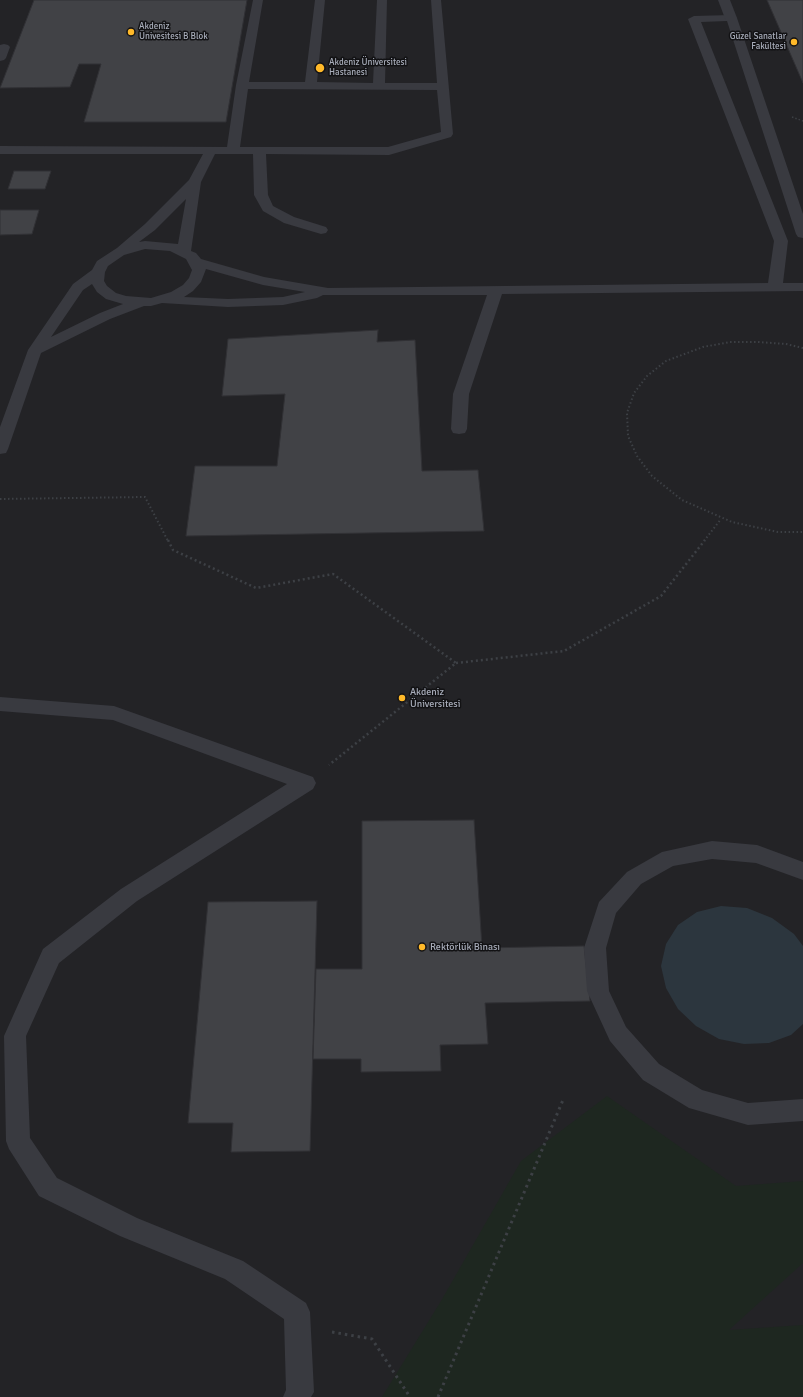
<!DOCTYPE html>
<meta charset="utf-8">
<style>
body{margin:0}
canvas{display:block;background:#171719}
</style>
<canvas width="803" height="1397"></canvas>
<script>
const g = document.querySelector('canvas').getContext('2d');
g.lineJoin = 'round';
function fill(path, color) { g.fillStyle = color; g.fill(path, 'evenodd'); }
const toPath = rows => new Path2D(rows.map(r => 'M' + r).join(''));
function trace(path, color, width, dash) { g.strokeStyle = color; g.lineWidth = width; g.lineCap = dash ? 'butt' : 'round'; g.setLineDash(dash || []); g.stroke(path); }
function write(font, color, halo, rows, align = 'center') {
  g.font = font + ' Signika,sans-serif'; g.lineWidth = 3; g.setLineDash([]); g.textBaseline = 'middle'; g.strokeStyle = halo; g.fillStyle = color; for (const [text, x, y, turn = 0] of rows) {
    g.save(); g.translate(x, y); g.rotate((+turn || 0) * Math.PI / 180); g.textAlign = isNaN(turn) ? turn : align; if (halo) g.strokeText(text, 0, 0); g.fillText(text, 0, 0); g.restore();
  }
}
const built = toPath([
 [0,0,803,0,803,1397,0,1397]
]);
const green = toPath([
 [607,1096,736,1186,803,1181,803,1263,729,1330,803,1325,803,1397,382,1397,441,1301,521,1161]
]);
const water = toPath([
 [721,906,747,908,772,918,794,934,803,946,803,1024,791,1035,769,1043,744,1044,719,1039,696,1026,678,1009,666,988,661,966,666,944,678,925,697,912]
]);
const building = toPath([
 [34,0,247,0,226,122,84,122,101,64,79,64,70,87,0,88,34,0],
 [767,0,803,0,803,83,767,0],
 [14,171,51,171,45,189,8,189,14,171],
 [0,210,39,210,32,234,0,235,0,210],
 [378,330,377,342,415,340,422,471,478,470,484,531,186,536,195,466,277,466,285,394,222,396,228,339,378,330],
 [474,820,482,948,584,946,590,1001,485,1003,488,1044,440,1045,441,1071,361,1072,361,1059,313,1059,316,969,362,969,362,821,474,820],
 [317,901,310,1151,231,1152,233,1123,188,1123,208,902,317,901]
]);
const pathFar3 = toPath([
 [792,117,803,121]
]);
const pathFar2 = toPath([
 [803,348,786,344,758,342,730,342,703,347,666,361,647,376,634,393,627,413,628,436,637,456,652,476,682,500,732,522,778,532,803,532],
 [0,499,145,497,168,541],
 [704,541,721,519]
]);
const pathFar1 = toPath([
 [168,540,173,550,256,588,333,574,456,663,329,765],
 [456,663,564,651,661,596,705,540]
]);
const path = toPath([
 [332,1332,372,1339,410,1397],
 [438,1397,563,1100]
]);
const lane = toPath([
 [253,0,263,0,249,82,305,82,315,0,325,0,317,82,373,83,377,0,387,0,385,83,437,83,431,0,441,0,453,134,451,137,389,155,266,154,268,195,273,206,294,217,326,227,328,230,326,233,321,234,284,223,263,211,254,195,253,154,215,154,201,182,191,251,196,253,201,259,264,277,328,288,768,283,774,241,688,19,694,16,731,15,737,18,803,214,803,238,798,237,796,234,727,21,701,22,788,241,783,283,803,283,803,291,502,294,469,394,467,429,465,433,459,434,453,433,451,429,453,394,487,295,323,295,317,298,283,305,228,307,162,303,151,306,144,306,110,319,41,353,8,449,6,453,0,454,0,427,28,350,73,284,92,270,97,261,117,248,145,224,189,180,203,154,0,154,0,146,227,147,236,85,253,0],
 [248,89,437,90,441,132,388,147,240,147,248,89],
 [186,199,178,244,145,241,139,242,155,230,186,199],
 [145,249,170,251,186,259,192,270,189,278,183,285,171,292,151,298,126,296,116,293,107,286,104,281,105,272,108,266,124,255,145,249],
 [206,269,263,285,305,292,283,297,228,299,184,297,193,291,201,282,206,269],
 [92,284,97,292,106,299,123,304,100,313,51,337,83,290,92,284],
 [4,44,8,45,10,47,6,58,4,60,0,61,0,45,4,44],
 [0,697,114,706,313,777,316,783,313,789,137,901,59,963,26,1036,30,1138,57,1178,137,1218,243,1261,306,1303,310,1312,314,1392,311,1397,283,1397,286,1390,284,1319,225,1279,120,1236,39,1196,9,1149,6,1141,4,1036,43,949,121,889,287,784,113,720,0,711,0,697],
 [712,841,757,845,803,862,803,880,756,863,712,859,673,866,641,884,616,913,606,948,609,991,626,1027,659,1064,702,1090,748,1103,803,1099,803,1121,748,1125,689,1108,643,1080,610,1041,587,991,584,948,599,902,627,872,662,852,712,841]
]);
const street = toPath([
 [718,0,730,0,737,18,736,21,726,21,718,0]
]);
const markers = [
 [131,32,4,"#ffb929"],
 [794,42,4,"#ffb929"],
 [320,68,5,"#ffb929"],
 [402,698,4,"#ffb929"],
 [422,947,4,"#ffb929"]
];
const farPoinames = [
 ["Akdeniz",139,27],
 ["Ünivesitesi B Blok",139,37],
 ["Güzel Sanatlar",786,37,"right"],
 ["Fakültesi",786,47,"right"],
 ["Akdeniz Üniversitesi",329,63],
 ["Hastanesi",329,73]
];
const poiNames = [
 ["Akdeniz",410,692],
 ["Üniversitesi",410,704],
 ["Rektörlük Binası",430,947]
];
fill(built, '#232326');
fill(green, '#1e2720');
fill(water, '#2c363e');
fill(building, '#414246');
trace(building, '#313135', 1);
trace(pathFar3, '#3d4045', 1.5, [1.5, 2]);
trace(pathFar2, '#3d4045', 2, [1.5, 2.5]);
trace(pathFar1, '#3d4045', 2.5, [2, 3]);
trace(path, '#3d4045', 3, [2.5, 4]);
fill(lane, '#393a40');
fill(street, '#393a40');
for (const [x, y, r, color] of markers) { const dot = new Path2D(); dot.arc(x, y, r, 0, 2 * Math.PI); g.fillStyle = color; g.fill(dot); trace(dot, '#121214', 1.5); }
write('9px', '#a8adba', '#121214', farPoinames, 'left');
write('10px', '#a8adba', '#121214', poiNames, 'left');
</script>
